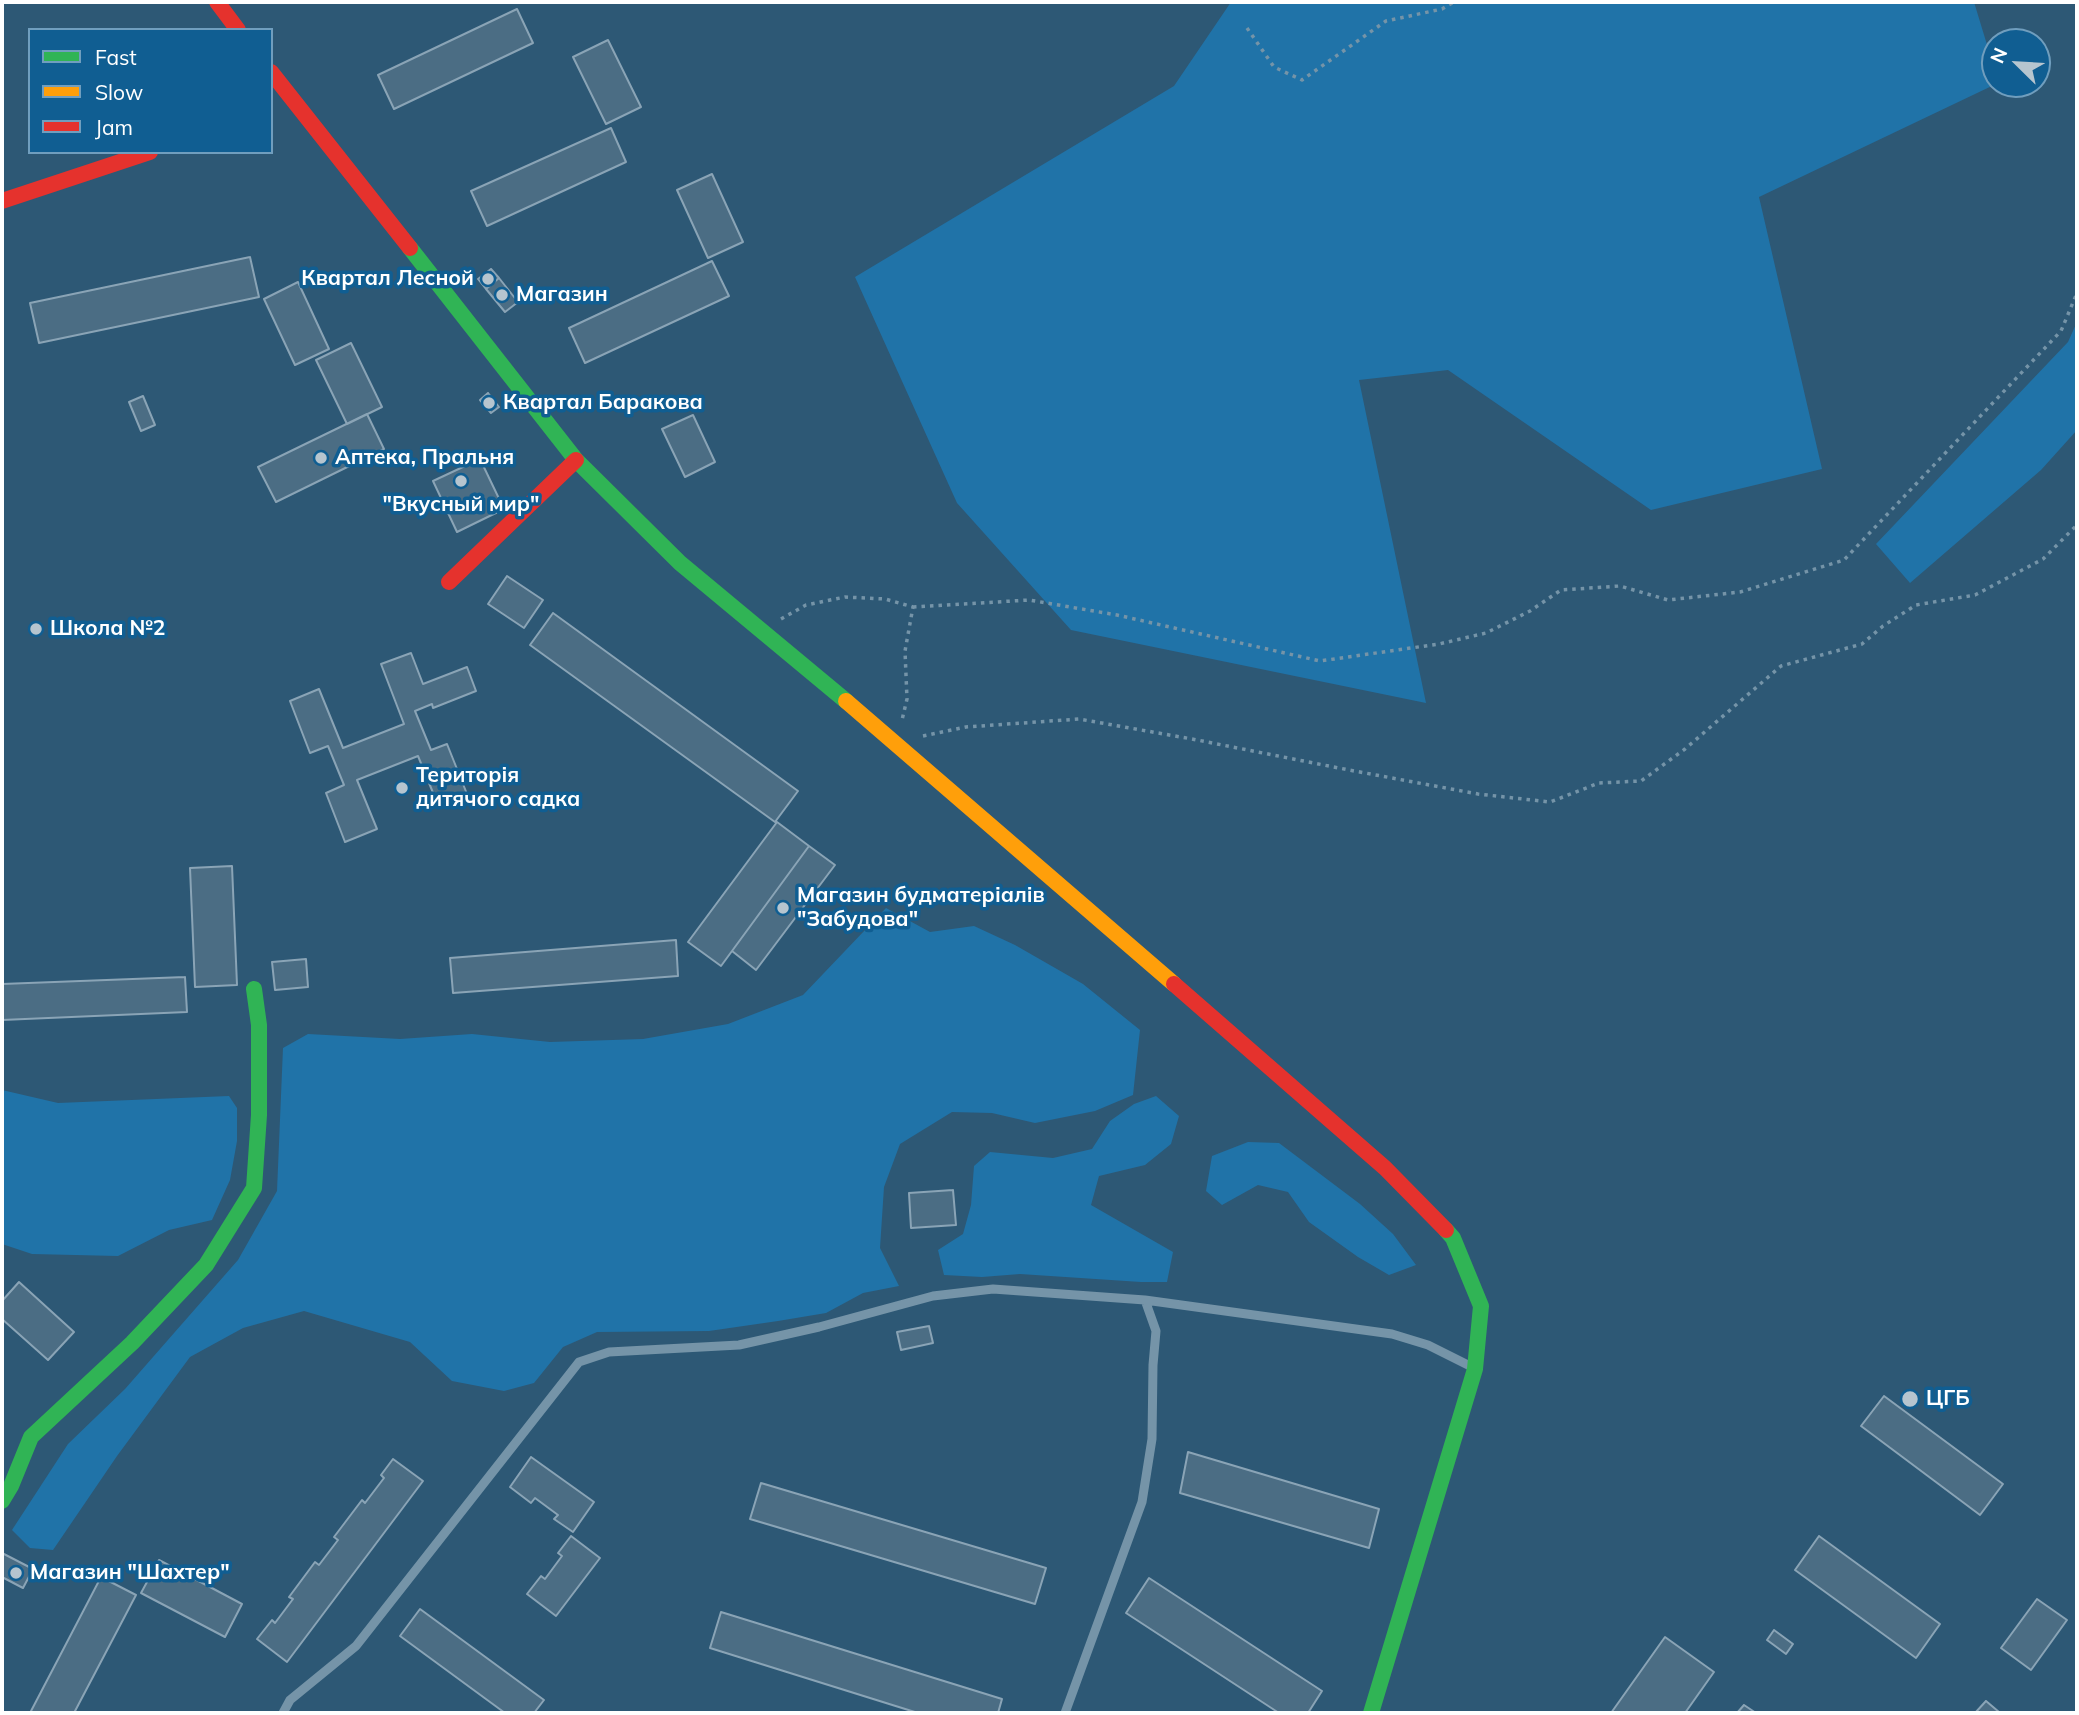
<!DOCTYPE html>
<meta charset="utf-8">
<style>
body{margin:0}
#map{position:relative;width:2079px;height:1715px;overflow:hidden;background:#2d5875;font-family:Mulish,sans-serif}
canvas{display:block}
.frame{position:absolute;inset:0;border:4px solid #fff;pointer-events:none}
.legend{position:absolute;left:28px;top:28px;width:245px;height:126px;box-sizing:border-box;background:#105e92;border:2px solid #709ebe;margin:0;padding:9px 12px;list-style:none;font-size:21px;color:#fff}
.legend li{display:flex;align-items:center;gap:14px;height:35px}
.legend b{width:35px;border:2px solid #709ebe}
.north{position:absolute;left:1981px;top:28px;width:70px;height:70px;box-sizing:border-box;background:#105e92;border:2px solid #709ebe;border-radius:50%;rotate:294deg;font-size:19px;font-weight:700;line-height:28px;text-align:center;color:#fff}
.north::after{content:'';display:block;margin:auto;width:24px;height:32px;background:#b6c5cf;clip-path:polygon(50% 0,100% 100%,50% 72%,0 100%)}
</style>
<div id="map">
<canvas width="2079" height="1715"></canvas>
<div class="frame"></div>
<ul class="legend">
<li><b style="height:9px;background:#30b455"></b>Fast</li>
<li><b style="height:9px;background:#ff9f0a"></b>Slow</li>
<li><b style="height:9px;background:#e5322d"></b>Jam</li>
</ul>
<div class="north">N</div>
</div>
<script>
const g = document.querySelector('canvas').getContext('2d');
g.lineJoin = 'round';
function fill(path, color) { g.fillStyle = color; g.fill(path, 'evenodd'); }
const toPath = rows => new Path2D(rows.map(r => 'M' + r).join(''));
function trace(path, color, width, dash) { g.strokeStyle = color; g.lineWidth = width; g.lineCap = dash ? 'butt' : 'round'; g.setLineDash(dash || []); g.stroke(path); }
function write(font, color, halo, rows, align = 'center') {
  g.font = font + ' Mulish,sans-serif'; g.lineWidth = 7; g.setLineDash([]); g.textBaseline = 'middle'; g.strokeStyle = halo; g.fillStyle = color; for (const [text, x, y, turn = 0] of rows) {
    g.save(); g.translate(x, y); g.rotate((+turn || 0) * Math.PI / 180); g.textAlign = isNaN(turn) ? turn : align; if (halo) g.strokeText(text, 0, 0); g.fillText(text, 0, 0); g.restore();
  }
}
const green = toPath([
 [1231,2,1974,2,1995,71,1996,84,1759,197,1822,469,1651,510,1448,370,1359,380,1426,703,1071,630,957,503,855,277,1174,86],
 [2077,322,2077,430,2041,470,1910,583,1876,544,2068,342],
 [886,908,930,932,974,926,1015,945,1083,984,1140,1030,1133,1095,1095,1111,1035,1123,992,1113,952,1112,900,1144,884,1187,880,1248,899,1286,863,1293,826,1313,778,1321,709,1331,597,1332,563,1347,534,1383,504,1391,452,1381,410,1342,304,1311,243,1328,190,1357,117,1456,53,1550,30,1548,12,1530,68,1444,125,1389,238,1260,277,1191,283,1048,308,1034,400,1039,472,1034,550,1042,643,1039,728,1024,803,995],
 [2,1090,58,1103,229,1096,237,1108,237,1141,230,1180,212,1220,169,1230,118,1256,32,1254,2,1244],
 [1156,1096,1179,1116,1171,1144,1145,1165,1099,1176,1091,1205,1173,1252,1167,1282,1141,1282,1020,1274,982,1277,944,1275,938,1250,963,1234,971,1205,974,1166,990,1152,1053,1158,1092,1149,1110,1121,1134,1104],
 [1248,1142,1279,1143,1360,1204,1393,1234,1416,1265,1389,1275,1358,1257,1309,1222,1288,1192,1258,1185,1222,1205,1206,1191,1212,1156]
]);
const building = toPath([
 [517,9,533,43,394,109,378,75,517,9],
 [608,40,641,107,606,124,573,57,608,40],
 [611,128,626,162,487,226,471,191,611,128],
 [712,174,743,242,708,258,677,190,712,174],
 [250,257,259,297,39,343,30,303,250,257],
 [712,261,729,296,585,363,569,328,712,261],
 [491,269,499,278,486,289,478,279,491,269],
 [499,278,518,302,505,312,486,289,499,278],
 [298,282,329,349,295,365,264,299,298,282],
 [351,343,382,407,347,424,316,360,351,343],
 [488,393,499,407,491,413,480,400,488,393],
 [143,396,155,425,141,431,129,402,143,396],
 [367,414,384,449,276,502,258,467,367,414],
 [693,415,715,462,685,477,662,429,693,415],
 [480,459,504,509,457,532,433,481,480,459],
 [507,576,543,600,524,628,488,604,507,576],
 [553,613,798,791,775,822,530,645,553,613],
 [411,653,423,684,467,667,476,691,433,708,432,704,415,711,431,750,447,744,467,794,438,805,418,756,357,780,377,829,345,842,326,793,344,785,328,746,310,753,290,701,319,689,343,748,404,724,381,664,411,653],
 [777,822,809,846,721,966,688,942,777,822],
 [809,846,835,865,756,970,732,951,809,846],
 [232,866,237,985,195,987,190,868,232,866],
 [676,940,678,976,453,993,450,958,676,940],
 [306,959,308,987,275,990,272,962,306,959],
 [185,977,187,1012,2,1020,2,984,185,977],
 [953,1190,956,1225,911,1228,909,1193,953,1190],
 [19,1282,74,1332,48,1360,2,1319,2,1301,19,1282],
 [929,1326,933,1343,901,1350,897,1332,929,1326],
 [1884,1396,2003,1484,1980,1515,1861,1426,1884,1396],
 [1188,1452,1379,1509,1369,1548,1180,1493,1188,1452],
 [531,1457,594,1502,573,1532,554,1519,558,1515,535,1498,531,1503,510,1487,531,1457],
 [393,1459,423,1481,287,1662,257,1639,272,1620,275,1623,293,1599,289,1597,315,1562,319,1565,338,1540,334,1537,362,1500,365,1503,384,1478,381,1475,393,1459],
 [761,1483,1046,1568,1035,1604,750,1519,761,1483],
 [571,1536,600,1558,556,1616,527,1594,541,1576,545,1579,562,1556,558,1553,571,1536],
 [1819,1536,1940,1624,1916,1658,1795,1570,1819,1536],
 [2,1553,33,1569,23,1588,2,1577,2,1553],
 [159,1560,242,1604,225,1637,141,1593,159,1560],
 [101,1577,136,1595,74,1713,30,1713,101,1577],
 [1149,1578,1322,1691,1308,1713,1279,1713,1126,1613,1149,1578],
 [2037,1599,2067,1620,2031,1670,2001,1648,2037,1599],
 [420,1609,544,1700,534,1713,505,1713,400,1636,420,1609],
 [721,1612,1002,1699,998,1713,918,1713,710,1648,721,1612],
 [1774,1630,1793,1644,1786,1654,1767,1640,1774,1630],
 [1665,1637,1714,1672,1685,1713,1611,1713,1665,1637],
 [1986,1701,1999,1712,1998,1713,1975,1713,1986,1701],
 [1744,1705,1756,1713,1737,1713,1744,1705]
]);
const path = toPath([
 [1247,28,1274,67,1302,80,1386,21,1442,9,1454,2],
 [913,607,1029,600,1117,615,1320,661,1439,644,1486,633,1530,611,1561,590,1620,586,1668,600,1740,592,1844,560,2061,331,2077,293],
 [781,619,806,605,845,597,885,599,913,607,905,651,907,699,902,720],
 [923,736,966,727,1079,719,1192,739,1349,770,1478,794,1550,802,1599,783,1641,781,1685,749,1781,666,1862,644,1883,626,1916,605,1975,595,2043,559,2077,525]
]);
const lane = toPath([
 [283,1713,290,1700,356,1646,579,1362,609,1352,739,1345,819,1327,933,1296,993,1289,1145,1300,1392,1334,1428,1345,1474,1368],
 [1065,1713,1142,1502,1152,1439,1153,1365,1156,1331,1145,1300]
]);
const fast = toPath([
 [410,248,576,460,680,563,846,701],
 [2,1501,11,1486,31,1437,132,1343,206,1265,254,1188,259,1115,259,1025,254,989],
 [1371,1713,1475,1369,1481,1306,1453,1238,1446,1230]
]);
const slow = toPath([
 [846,701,1174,984]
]);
const jam = toPath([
 [217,2,238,30],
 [271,72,410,248],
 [2,201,150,152],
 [449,582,576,460],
 [1174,984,1385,1168,1446,1230]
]);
const markers = [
 [488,279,7,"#b6c5cf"],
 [502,295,7,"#b6c5cf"],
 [489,403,7,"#b6c5cf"],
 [321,458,7,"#b6c5cf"],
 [461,481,7,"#b6c5cf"],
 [36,629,7,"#b6c5cf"],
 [402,788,7,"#b6c5cf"],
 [783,908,7,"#b6c5cf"],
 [1910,1399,9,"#b6c5cf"],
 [16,1573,7,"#b6c5cf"]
];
const poiNames = [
 ["Квартал Лесной",474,279,"right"],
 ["Магазин",516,295],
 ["Квартал Баракова",503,403],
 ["Аптека, Пральня",335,458],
 ["\"Вкусный мир\"",461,505,"center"],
 ["Школа №2",50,629],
 ["Територія",416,776],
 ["дитячого садка",416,800],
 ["Магазин будматеріалів",797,896],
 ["\"Забудова\"",797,920],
 ["ЦГБ",1926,1399],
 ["Магазин \"Шахтер\"",30,1573]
];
fill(green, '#2073a8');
fill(building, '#4b6d84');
trace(building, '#8aa4b6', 2);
trace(path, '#7594a8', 3.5, [3.5, 5]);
trace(lane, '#7594a8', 9);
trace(fast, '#30b455', 16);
trace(slow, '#ff9f0a', 16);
trace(jam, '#e5322d', 16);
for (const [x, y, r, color] of markers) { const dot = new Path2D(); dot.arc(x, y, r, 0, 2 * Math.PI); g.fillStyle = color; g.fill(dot); trace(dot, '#105e92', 2.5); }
write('bold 21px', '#fff', '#105e92', poiNames, 'left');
</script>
